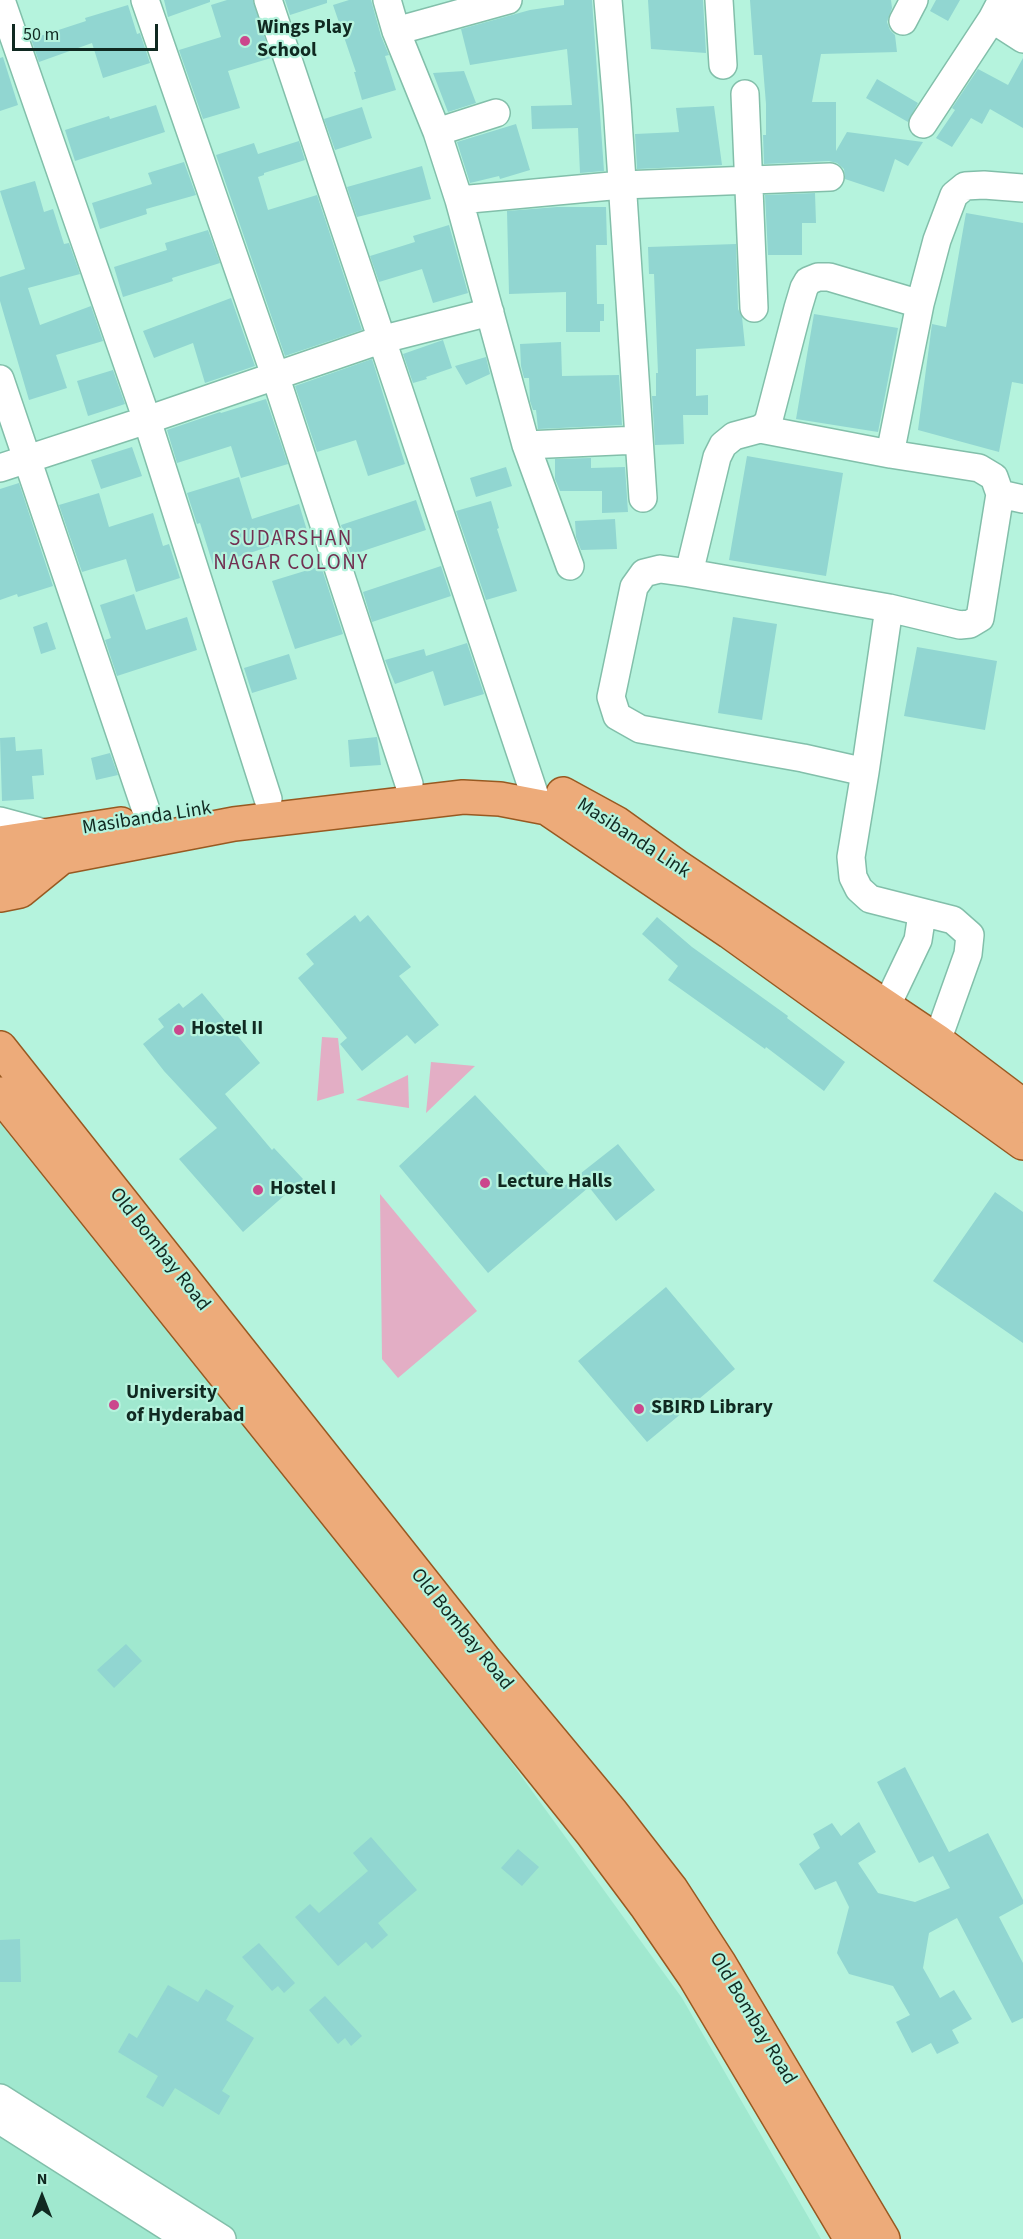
<!DOCTYPE html>
<style>
body{margin:0}
#map{position:relative;width:1023px;height:2239px;overflow:hidden;background:#b5f3dd;font-family:"Source Sans 3",sans-serif}
canvas{display:block}
.north{position:absolute;left:12px;top:2167px;width:60px;height:60px;-webkit-text-stroke:4px #b5f3dd;paint-order:stroke;rotate:0deg;font-size:16px;font-weight:700;line-height:24px;text-align:center;color:#102921}
.north::after{content:'';display:block;margin:auto;width:21px;height:27px;background:#102921;clip-path:polygon(50% 0,100% 100%,50% 72%,0 100%)}
.scale{position:absolute;left:12px;top:24px;width:146px;height:27px;box-sizing:border-box;border:3px solid #102921;border-top:0;padding-left:8px;font-size:18px;line-height:21px;white-space:nowrap;color:#102921;-webkit-text-stroke:4px #b5f3dd;paint-order:stroke}
</style>
<div id="map">
<canvas width="1023" height="2239"></canvas>
<div class="north">N</div>
<div class="scale">50 m</div>
</div>
<script>
const g = document.querySelector('canvas').getContext('2d');
g.lineJoin = 'round';
function fill(path, color) { g.fillStyle = color; g.fill(path, 'evenodd'); }
const toPath = rows => new Path2D(rows.map(r => 'M' + r).join(''));
function trace(path, color, width, dash) { g.strokeStyle = color; g.lineWidth = width; g.lineCap = dash ? 'butt' : 'round'; g.setLineDash(dash || []); g.stroke(path); }
function write(font, color, halo, rows, align = 'center') {
  g.font = font + ' "Source Sans 3",sans-serif'; g.lineWidth = 4.5; g.setLineDash([]); g.textBaseline = 'middle'; g.strokeStyle = halo; g.fillStyle = color; for (const [text, x, y, turn = 0] of rows) {
    g.save(); g.translate(x, y); g.rotate((+turn || 0) * Math.PI / 180); g.textAlign = isNaN(turn) ? turn : align; if (halo) g.strokeText(text, 0, 0); g.fillText(text, 0, 0); g.restore();
  }
}
const built = toPath([
 [0,1123,456,1686,682,1998,821,2239,0,2239]
]);
const green = toPath([
 [322,1037,338,1038,344,1093,317,1101],
 [431,1062,475,1066,426,1113],
 [408,1075,409,1108,356,1100],
 [380,1194,477,1311,398,1378,382,1359]
]);
const building = toPath([
 [164,0,210,0,210,2,168,17],
 [227,0,253,0,271,58,228,71,240,108,203,119,179,50,221,37,211,5],
 [285,0,327,0,327,3,290,15],
 [349,0,371,0,381,36,389,55,385,56,396,90,362,100,354,72,356,72,333,5],
 [564,0,592,0,604,171,580,173,578,128,532,129,531,106,572,105,567,49,470,65,461,29,530,10,564,5],
 [648,0,703,0,706,53,651,49],
 [750,0,891,0,892,8,887,22,890,30,895,35,897,52,821,54,812,102,836,102,836,151,847,132,923,142,908,166,895,159,884,192,845,179,844,169,837,163,829,161,764,164,763,135,766,135,766,104,762,55,754,55],
 [936,0,960,0,948,21,930,11],
 [128,5,137,34,140,33,150,63,103,78,92,43,39,62,31,39,86,21,85,18],
 [3,57,18,105,0,111,0,58],
 [1023,58,1023,128,990,109,982,124,971,118,952,147,936,138,955,110,952,108,978,69,1008,85],
 [464,71,476,103,448,112,433,73],
 [877,79,918,103,908,122,866,98],
 [156,105,165,132,75,161,65,130,109,116,110,119],
 [714,106,722,165,637,169,635,134,679,132,676,108],
 [362,107,372,138,335,150,324,119],
 [516,124,530,170,500,179,499,176,470,183,457,142],
 [299,141,305,160,264,173,264,175,258,177,268,210,317,195,362,330,285,356,216,155,254,143,258,154],
 [184,162,196,195,146,209,147,214,100,229,92,203,152,184,148,173],
 [422,166,431,199,357,217,347,187],
 [35,181,44,212,53,209,64,244,69,243,80,274,28,288,40,325,91,306,103,341,56,355,67,388,29,400,0,301,0,277,25,269,0,191],
 [815,193,816,223,802,223,802,255,768,255,765,195],
 [557,207,606,207,607,245,596,245,597,304,604,304,604,321,600,321,600,332,566,332,566,292,509,294,507,211],
 [966,213,1023,223,1023,384,1012,382,999,452,918,430,932,324,946,327],
 [449,225,468,293,433,303,422,269,379,282,370,256,415,242,413,236],
 [208,230,220,263,172,278,173,281,123,297,114,267,167,250,165,243],
 [736,244,738,309,742,317,745,346,696,349,696,396,708,395,708,415,683,415,684,444,655,445,652,396,656,396,656,373,658,373,654,274,649,274,648,247],
 [231,298,255,366,205,383,193,343,154,358,143,331],
 [814,314,898,328,878,432,796,419],
 [443,340,452,368,426,377,427,379,413,383,403,354],
 [561,342,562,376,619,375,622,425,538,429,536,410,533,410,530,401,529,378,524,378,521,366,520,344],
 [486,357,490,374,466,385,455,366],
 [372,359,405,464,368,476,356,440,317,452,295,386],
 [113,370,125,404,88,416,77,381],
 [266,399,288,464,241,478,231,446,177,463,167,430,220,412,221,413],
 [132,447,142,476,101,489,91,460],
 [747,456,843,473,826,576,729,560],
 [591,458,591,468,625,467,628,512,602,513,602,491,560,491,555,479,555,459],
 [506,467,512,486,476,497,470,478],
 [239,477,252,519,299,504,308,534,213,565,200,523,197,524,187,493],
 [19,483,53,586,18,597,17,594,0,600,0,489],
 [99,493,109,527,153,513,163,546,169,544,180,578,136,592,126,559,82,572,59,505],
 [416,500,426,530,351,555,341,525],
 [491,501,499,528,497,529,517,591,486,600,456,511],
 [615,519,617,549,581,550,576,537,575,521],
 [321,566,343,634,295,649,272,581],
 [441,566,451,596,372,622,363,592],
 [134,594,146,630,187,617,197,650,117,676,105,640,111,638,100,605],
 [733,617,777,624,762,720,718,713],
 [47,622,56,649,41,654,33,627],
 [467,643,484,694,444,706,433,671,395,684,385,660,424,649,426,656],
 [917,647,997,661,985,730,904,716],
 [289,654,297,679,252,693,244,668],
 [15,737,16,751,42,749,44,775,32,776,34,799,2,801,0,738],
 [377,737,381,765,350,767,348,740],
 [110,753,118,775,96,780,91,758],
 [355,915,360,922,368,915,411,967,399,976,439,1025,415,1044,407,1035,362,1071,340,1044,347,1038,298,978,314,964,306,954],
 [657,917,692,947,788,1016,787,1018,845,1062,824,1091,766,1047,765,1049,668,980,678,966,642,934],
 [202,993,260,1063,225,1094,272,1150,274,1148,303,1179,243,1232,179,1159,217,1128,164,1071,143,1044,164,1027,158,1019,179,1003,183,1008],
 [475,1095,562,1188,618,1144,655,1190,616,1221,589,1187,488,1273,399,1166],
 [995,1192,1023,1212,1023,1343,933,1281],
 [666,1287,735,1369,647,1442,578,1361],
 [126,1644,142,1661,114,1688,97,1670],
 [905,1767,949,1852,988,1833,1023,1900,1023,1904,999,1917,1023,1963,1023,2018,1012,2023,957,1918,929,1933,923,1968,940,1998,954,1990,972,2019,952,2030,959,2043,937,2054,931,2043,912,2053,896,2022,910,2015,893,1986,849,1974,837,1953,849,1907,836,1881,815,1890,799,1864,820,1848,813,1834,832,1823,841,1836,859,1822,876,1852,858,1863,878,1893,915,1902,950,1888,933,1856,919,1863,877,1782],
 [371,1837,417,1890,378,1923,388,1935,372,1949,366,1942,338,1966,295,1917,310,1904,319,1913,368,1871,353,1853],
 [518,1849,539,1867,522,1886,501,1868],
 [20,1939,21,1982,0,1982,0,1940],
 [259,1943,295,1983,284,1993,278,1986,272,1991,242,1957],
 [168,1985,198,2002,206,1989,234,2006,226,2020,254,2038,222,2091,230,2096,219,2115,175,2088,163,2107,146,2097,158,2076,118,2052,129,2033,137,2038],
 [325,1996,362,2036,351,2046,345,2038,338,2044,309,2010]
]);
const minor = toPath([
 [1,0,147,420,268,799],
 [145,0,275,375,409,784],
 [268,0,538,805],
 [387,0,396,31,437,132,459,200,526,445,570,566],
 [608,0,617,105,643,498],
 [719,0,723,65],
 [1002,0,1023,13],
 [992,19,1023,39],
 [903,21,914,0],
 [396,31,508,0],
 [745,94,754,308],
 [923,124,992,19,1002,0],
 [437,132,496,113],
 [459,200,622,185,830,177],
 [0,379,149,819],
 [760,429,890,454,979,468,994,477,1000,494,980,618,970,624,960,625,889,608,865,772,851,857,853,877,859,889,870,899,953,920,970,935,968,954,937,1041],
 [526,445,639,440],
 [890,454,920,304,937,240,954,195,965,186,984,185,1023,188],
 [0,468,147,420,380,340,490,312],
 [1000,494,1023,499],
 [689,573,889,608],
 [865,772,803,758,640,729,617,716,611,697,634,587,644,573,660,569,689,573,717,457,723,445,734,436,760,429,768,423,798,308,804,288,808,281,818,277,829,277,920,304],
 [0,821,48,834],
 [886,1007,918,940,922,914],
 [0,2098,222,2239],
 [0,2120,187,2239]
]);
const major = toPath([
 [563,794,616,823,676,866,937,1041,1023,1106],
 [0,843,121,824],
 [0,869,234,824,463,797,500,799,547,808,730,932,1023,1143],
 [0,895,20,891,58,860],
 [0,1048,484,1659,612,1813,671,1889,719,1963,883,2239],
 [0,1094,591,1832,647,1907,695,1977,851,2239]
]);
const markers = [
 [245,41,6,"#cb478d"],
 [179,1030,6,"#cb478d"],
 [485,1183,6,"#cb478d"],
 [258,1190,6,"#cb478d"],
 [114,1405,6,"#cb478d"],
 [639,1409,6,"#cb478d"]
];
const poiNames = [
 ["Wings Play",257,29],
 ["School",257,52],
 ["Hostel II",191,1030],
 ["Lecture Halls",497,1183],
 ["Hostel I",270,1190],
 ["University",126,1394],
 ["of Hyderabad",126,1417],
 ["SBIRD Library",651,1409]
];
const streetNames = [
 ["Masibanda Link",147,819,-9],
 ["Masibanda Link",633,839,33],
 ["Old Bombay Road",159,1250,52],
 ["Old Bombay Road",461,1630,51],
 ["Old Bombay Road",752,2019,59]
];
const neighbourhoodNames = [
 ["SUDARSHAN",291,540],
 ["NAGAR COLONY",291,564]
];
fill(built, '#a0e8cf');
fill(green, '#e3aec5');
fill(building, '#91d6d1');
trace(minor, '#82bfaa', 30);
trace(major, '#985921', 36);
trace(minor, '#fff', 27);
trace(major, '#edab7a', 33);
for (const [x, y, r, color] of markers) { const dot = new Path2D(); dot.arc(x, y, r, 0, 2 * Math.PI); g.fillStyle = color; g.fill(dot); trace(dot, '#b5f3dd', 2); }
write('bold 20px', '#102921', '#b5f3dd', poiNames, 'left');
write('20px', '#102921', '#b5f3dd', streetNames);
g.letterSpacing = '1.5px';
write('21px', '#723152', '#b5f3dd', neighbourhoodNames);
g.letterSpacing = '0px';
</script>
